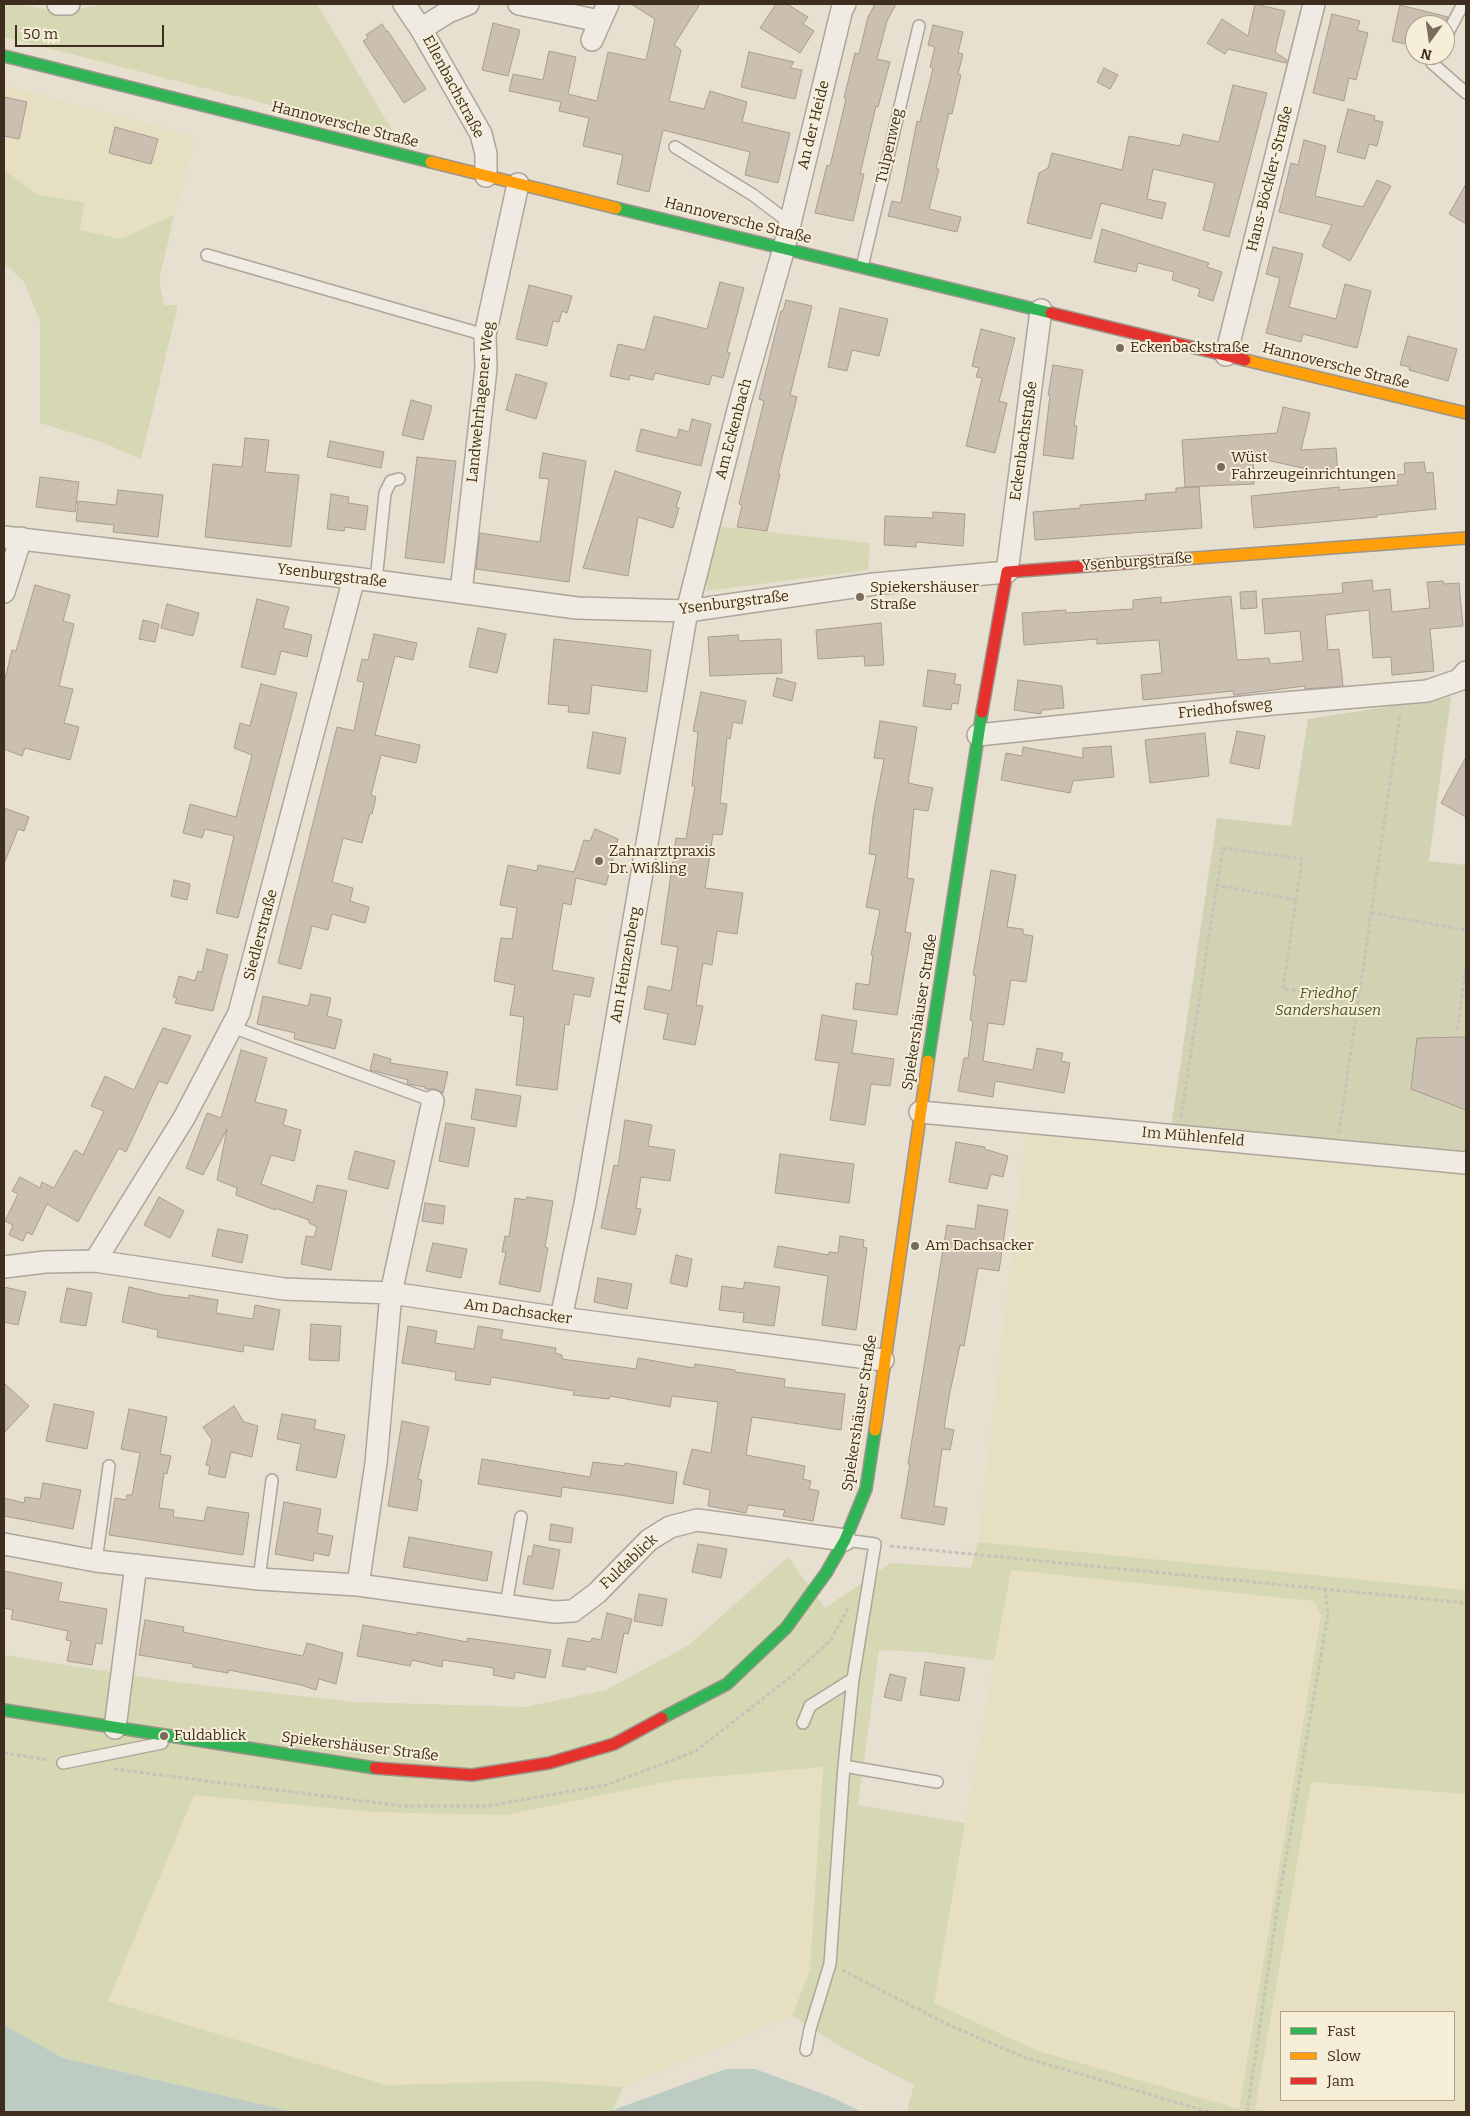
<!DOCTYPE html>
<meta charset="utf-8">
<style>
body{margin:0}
#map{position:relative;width:1470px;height:2116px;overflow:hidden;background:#e7e0d1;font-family:Bitter,serif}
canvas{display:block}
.frame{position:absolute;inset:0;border:5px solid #3d2e20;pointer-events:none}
.legend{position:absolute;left:1280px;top:2011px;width:175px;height:90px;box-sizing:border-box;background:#f7eed8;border:1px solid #ada18e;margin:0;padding:6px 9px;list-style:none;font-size:15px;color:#3d2e20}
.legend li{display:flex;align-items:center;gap:10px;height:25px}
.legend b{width:25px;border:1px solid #ada18e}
.north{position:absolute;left:1405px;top:15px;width:50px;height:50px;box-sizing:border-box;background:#f7eed8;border:1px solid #ada18e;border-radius:50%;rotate:194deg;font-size:14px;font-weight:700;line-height:20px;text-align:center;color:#3d2e20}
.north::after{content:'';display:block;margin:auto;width:18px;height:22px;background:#786c5e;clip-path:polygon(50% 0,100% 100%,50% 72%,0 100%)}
.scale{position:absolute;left:15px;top:25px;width:149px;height:22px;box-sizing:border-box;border:2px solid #3d2e20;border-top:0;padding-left:6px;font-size:15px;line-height:18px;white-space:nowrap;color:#3d2e20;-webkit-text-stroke:4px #f7eed8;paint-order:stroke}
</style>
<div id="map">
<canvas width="1470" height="2116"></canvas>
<div class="frame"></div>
<ul class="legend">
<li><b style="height:6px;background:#30b455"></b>Fast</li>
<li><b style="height:6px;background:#ff9f0a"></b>Slow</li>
<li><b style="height:6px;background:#e5322d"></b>Jam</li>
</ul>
<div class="north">N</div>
<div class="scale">50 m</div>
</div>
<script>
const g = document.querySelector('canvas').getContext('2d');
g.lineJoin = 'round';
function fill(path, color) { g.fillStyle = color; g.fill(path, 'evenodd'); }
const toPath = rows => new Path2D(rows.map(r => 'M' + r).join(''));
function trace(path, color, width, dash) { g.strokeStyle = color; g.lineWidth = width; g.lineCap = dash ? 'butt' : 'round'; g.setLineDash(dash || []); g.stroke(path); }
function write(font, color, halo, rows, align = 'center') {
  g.font = font + ' Bitter,serif'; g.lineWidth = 4; g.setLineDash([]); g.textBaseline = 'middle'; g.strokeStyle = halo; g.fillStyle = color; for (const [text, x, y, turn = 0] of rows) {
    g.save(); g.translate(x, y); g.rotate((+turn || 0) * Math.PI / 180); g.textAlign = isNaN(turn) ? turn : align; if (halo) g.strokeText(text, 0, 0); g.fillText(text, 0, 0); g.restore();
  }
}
const farmland = toPath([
 [4,85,195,137,174,215,120,239,80,230,84,202,38,195,4,170],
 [1026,1135,1466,1175,1466,1590,978,1542],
 [1010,1570,1314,1601,1321,1616,1239,2110,1038,2051,934,2003],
 [823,1767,810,1970,792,2016,623,2087,535,2081,386,2085,107,2001,194,1795,372,1812,675,1780],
 [1311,1782,1466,1794,1466,2112,1270,2112,1255,2109],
 [1281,2012,1454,2012,1454,2100,1281,2100]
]);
const green = toPath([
 [4,4,17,4,60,12,106,4,317,4,396,137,4,37],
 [4,170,38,195,84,202,80,230,120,239,174,215,159,280,164,305,178,305,141,459,104,443,40,423,40,321,24,282,4,263],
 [715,526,870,543,868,570,707,591,705,573],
 [978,1542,1466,1590,1466,1794,1311,1782,1255,2109,1270,2112,911,2112,907,2110,914,2085,843,2048,792,2016,810,1970,823,1767,675,1780,506,1815,372,1812,194,1795,108,2001,386,2085,535,2081,623,2087,613,2110,600,2112,294,2112,63,2058,4,2025,4,1655,175,1682,356,1702,526,1707,606,1690,689,1645,788,1557,825,1608,891,1563,971,1568],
 [1011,1570,1314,1601,1321,1616,1239,2109,1038,2051,934,2003,965,1823,858,1805,879,1650,926,1652,994,1661]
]);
const cemetery = toPath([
 [1451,697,1429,861,1466,865,1466,1154,1171,1128,1217,818,1291,826,1308,719]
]);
const water = toPath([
 [4,2025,63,2058,294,2112,4,2112],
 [726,2069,755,2069,829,2096,862,2112,600,2112,613,2110]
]);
const building = toPath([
 [631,4,700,4,674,45,681,50,669,101,704,109,710,91,747,102,742,122,790,133,778,183,745,175,750,152,663,130,649,192,617,184,623,155,583,146,589,118,559,111,561,102,509,91,513,74,543,80,549,51,576,57,568,94,597,101,608,52,646,60,655,19,631,4],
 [776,4,787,4,808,17,803,24,814,31,800,53,760,28,776,4],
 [875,4,896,4,887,21,877,59,890,62,878,107,876,106,860,174,864,174,853,221,815,213,827,165,830,166,846,99,844,98,855,53,859,54,868,17,875,4],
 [1255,4,1285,11,1275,52,1287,60,1286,63,1228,49,1225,54,1207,43,1222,19,1248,36,1255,4],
 [1400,5,1448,17,1443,25,1415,25,1415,46,1392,41,1400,5],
 [1332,14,1360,21,1357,30,1368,33,1356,80,1349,78,1344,101,1313,93,1332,14],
 [493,23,520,30,508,76,482,70,493,23],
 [382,24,387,32,388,31,426,89,404,103,363,41,368,38,366,35,382,24],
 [933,25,963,32,958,53,963,54,958,74,961,75,952,114,949,113,936,169,939,169,929,209,961,217,957,232,888,216,892,201,901,203,917,121,920,122,933,68,930,67,935,47,928,45,933,25],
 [749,52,794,62,790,68,802,70,795,99,741,87,749,52],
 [1104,68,1118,75,1110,89,1097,82,1104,68],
 [1233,85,1267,93,1229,237,1203,230,1215,183,1153,169,1147,199,1166,203,1162,219,1101,203,1091,239,1027,223,1039,173,1048,168,1052,153,1122,170,1129,136,1180,146,1183,134,1219,142,1233,85],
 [4,97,27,102,19,139,4,136,4,97],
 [1348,109,1375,116,1374,120,1383,122,1377,146,1369,144,1365,159,1337,152,1348,109],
 [115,127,158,139,151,164,109,153,115,127],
 [1304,140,1326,146,1315,196,1363,207,1377,180,1391,186,1350,261,1322,246,1332,225,1279,212,1291,163,1298,165,1304,140],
 [1466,184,1466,224,1449,214,1466,184],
 [1102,229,1209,263,1207,267,1222,272,1213,301,1198,296,1200,289,1172,280,1174,272,1138,263,1136,272,1094,262,1102,229],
 [1273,247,1303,254,1289,307,1336,319,1345,284,1371,291,1357,348,1303,334,1301,342,1266,333,1280,278,1266,274,1273,247],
 [720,282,744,288,727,352,730,353,723,378,712,375,709,385,655,373,653,380,630,375,629,380,610,376,618,344,645,350,654,316,707,329,720,282],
 [529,285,572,296,567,313,562,311,559,322,553,321,547,346,516,339,529,285],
 [786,300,812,306,790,395,797,397,778,474,780,474,767,531,737,527,742,505,739,504,764,401,759,399,781,311,783,311,786,300],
 [840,308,888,319,879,356,852,350,847,371,828,367,840,308],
 [981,329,1015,338,999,401,1007,403,995,453,966,446,982,378,976,377,979,368,972,366,981,329],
 [1408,336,1457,349,1448,381,1409,370,1410,367,1400,365,1408,336],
 [1053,365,1083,370,1074,425,1077,426,1073,459,1043,455,1050,395,1048,395,1053,365],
 [516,374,547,383,536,419,506,410,516,374],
 [411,400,432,406,423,440,402,435,411,400],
 [1283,407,1310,413,1301,450,1336,448,1338,476,1253,457,1254,484,1185,487,1182,440,1277,433,1283,407],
 [692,419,711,424,701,466,636,451,641,429,677,438,679,429,689,432,692,419],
 [245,438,269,440,265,472,299,475,291,547,205,537,213,464,242,467,245,438],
 [330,441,384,452,381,468,327,457,330,441],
 [543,453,586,461,569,582,476,569,480,533,540,542,549,479,539,478,543,453],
 [417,457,456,461,444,563,405,558,417,457],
 [1424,462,1426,473,1433,472,1436,509,1377,515,1377,517,1254,528,1251,496,1339,487,1339,490,1398,485,1397,475,1405,474,1404,463,1424,462],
 [615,471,681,492,676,507,679,508,673,528,638,517,628,576,583,568,615,471],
 [40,477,79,482,75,512,36,507,40,477],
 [1199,487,1202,528,1035,540,1033,512,1080,508,1080,505,1146,500,1145,494,1176,492,1176,488,1199,487],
 [118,490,163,495,158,537,113,532,114,525,76,521,78,501,116,505,118,490],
 [331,494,349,497,348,503,368,506,365,530,345,527,344,531,327,529,331,494],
 [933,512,965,514,963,546,916,542,916,547,884,545,885,516,933,518,933,512],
 [1372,580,1373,591,1390,589,1392,612,1430,608,1427,582,1443,581,1444,584,1459,583,1463,626,1430,629,1434,671,1392,675,1391,657,1373,658,1369,610,1325,615,1328,650,1339,649,1343,686,1305,689,1305,686,1234,695,1233,691,1143,700,1141,675,1162,673,1159,640,1097,644,1097,639,1024,645,1022,613,1066,610,1066,613,1133,609,1133,600,1161,597,1161,603,1231,596,1237,660,1269,658,1270,664,1303,661,1300,631,1265,634,1262,599,1343,593,1342,583,1372,580],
 [35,585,70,595,63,621,74,624,59,686,73,689,64,723,79,727,70,760,25,748,22,756,4,749,4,683,12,650,16,651,35,585],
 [1256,591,1257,608,1241,609,1240,592,1256,591],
 [257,599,289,607,283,628,312,635,307,657,281,651,275,675,241,667,257,599],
 [167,604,199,613,193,636,161,628,167,604],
 [143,620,159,624,155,642,139,639,143,620],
 [881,623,884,665,865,666,864,656,818,659,816,630,881,623],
 [478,628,506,634,497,673,469,667,478,628],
 [374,634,417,643,413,660,395,656,375,735,420,745,416,763,381,755,371,795,376,797,372,814,370,813,362,843,343,838,332,882,353,888,350,901,369,907,365,923,332,914,328,930,312,926,301,969,278,963,337,727,354,731,364,682,357,681,362,659,368,660,374,634],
 [738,635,739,641,781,639,782,673,710,676,708,637,738,635],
 [554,639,651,650,647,692,592,685,589,714,568,712,569,706,548,704,554,639],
 [928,670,956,674,954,684,961,685,958,704,952,703,951,710,923,706,928,670],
 [777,678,796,683,792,701,773,696,777,678],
 [1018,680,1062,686,1064,708,1042,710,1041,714,1014,710,1018,680],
 [261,684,297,693,238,918,216,913,234,836,205,829,202,838,183,833,190,804,236,817,252,755,234,748,240,723,250,726,261,684],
 [701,692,746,701,742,724,733,722,730,739,727,738,720,803,727,804,722,835,713,834,705,888,743,893,737,934,717,931,712,965,703,963,696,1005,703,1006,695,1045,663,1039,668,1014,644,1009,648,986,671,991,678,947,661,944,676,838,686,839,695,786,692,786,698,732,693,731,701,692],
 [880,721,917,727,908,783,933,788,928,811,914,809,907,878,914,879,905,932,911,933,897,1015,853,1009,856,983,869,985,873,955,871,955,880,910,866,907,876,855,869,854,873,817,884,759,874,758,880,721],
 [1237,731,1265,736,1259,769,1230,763,1237,731],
 [593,732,626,738,620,774,587,768,593,732],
 [1205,733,1209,776,1150,783,1145,740,1205,733],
 [1111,746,1114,777,1073,781,1070,793,1001,780,1006,753,1022,756,1023,747,1083,758,1083,748,1111,746],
 [1466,757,1466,817,1441,803,1466,757],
 [4,808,29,817,24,831,18,829,4,864,4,808],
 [595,829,618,839,606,885,576,878,571,905,563,903,552,970,594,978,590,997,574,994,569,1025,565,1024,557,1090,516,1085,524,1017,510,1015,515,985,494,981,501,938,512,939,517,908,500,905,508,865,537,871,538,865,574,872,584,840,590,841,595,829],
 [991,870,1016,875,1007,927,1023,929,1023,934,1033,936,1026,982,1011,980,1004,1025,988,1023,983,1061,1033,1070,1037,1048,1063,1053,1061,1061,1070,1063,1064,1093,995,1081,993,1097,958,1091,964,1058,968,1058,973,1021,970,1020,976,976,973,975,991,870],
 [174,880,190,884,187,900,171,896,174,880],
 [207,949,228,955,213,1011,175,1003,177,998,173,997,179,976,195,981,198,971,202,972,207,949],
 [311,994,331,998,327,1016,342,1020,335,1049,294,1039,295,1033,257,1024,263,996,308,1006,311,994],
 [822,1015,857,1021,852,1053,894,1059,890,1086,871,1084,865,1125,830,1120,839,1063,815,1060,822,1015],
 [163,1028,191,1036,167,1084,159,1081,126,1152,119,1148,78,1222,47,1204,32,1235,27,1232,23,1241,9,1235,13,1225,5,1221,18,1194,12,1191,20,1177,40,1188,42,1182,54,1188,75,1150,83,1155,104,1111,91,1106,105,1076,134,1090,163,1028],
 [1466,1037,1466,1110,1411,1089,1417,1038,1466,1037],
 [241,1050,267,1058,255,1102,287,1110,283,1125,301,1130,294,1161,271,1155,261,1184,313,1203,317,1185,347,1191,331,1270,301,1264,306,1236,314,1237,317,1227,309,1223,309,1220,275,1208,275,1210,236,1195,237,1188,217,1180,227,1129,203,1175,186,1168,207,1113,221,1118,241,1050],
 [374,1054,391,1059,390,1063,448,1072,443,1093,436,1089,425,1089,425,1087,407,1084,408,1080,370,1070,374,1054],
 [476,1089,521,1096,516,1127,471,1119,476,1089],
 [625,1120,652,1125,648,1146,675,1150,670,1181,641,1177,636,1208,641,1209,635,1235,601,1228,614,1165,618,1166,625,1120],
 [446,1123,475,1128,468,1167,439,1161,446,1123],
 [956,1142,985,1147,984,1149,1008,1156,1003,1177,991,1174,987,1189,949,1182,956,1142],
 [355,1151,395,1161,388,1189,348,1179,355,1151],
 [780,1154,854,1164,849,1203,775,1193,780,1154],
 [159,1197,184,1211,170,1238,144,1225,159,1197],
 [527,1197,553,1201,545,1247,548,1248,540,1292,499,1284,506,1252,502,1252,505,1236,509,1237,515,1198,526,1200,527,1197],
 [425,1203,445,1206,443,1224,422,1221,425,1203],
 [978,1205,1008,1210,999,1271,978,1268,964,1346,960,1345,949,1397,944,1428,954,1430,950,1450,942,1449,934,1506,947,1508,944,1525,901,1518,910,1464,908,1464,947,1225,975,1229,978,1205],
 [218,1229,248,1235,242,1263,212,1256,218,1229],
 [840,1236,864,1240,863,1247,867,1248,856,1330,822,1325,828,1276,774,1267,778,1246,829,1255,829,1252,838,1253,840,1236],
 [433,1243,467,1249,461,1278,426,1271,433,1243],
 [676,1255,692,1259,687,1287,670,1283,676,1255],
 [598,1278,632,1284,627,1309,594,1302,598,1278],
 [745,1282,780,1287,774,1326,743,1322,744,1313,719,1310,722,1286,743,1289,745,1282],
 [4,1287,26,1292,18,1325,4,1322,4,1287],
 [129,1287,163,1295,189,1298,189,1295,218,1300,216,1313,253,1319,255,1305,280,1310,273,1350,244,1345,243,1352,157,1337,158,1330,122,1322,129,1287],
 [67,1288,92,1293,86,1326,60,1322,67,1288],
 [311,1324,341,1326,339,1361,309,1360,311,1324],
 [408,1326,437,1331,435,1343,474,1349,478,1326,503,1330,501,1339,556,1348,555,1353,562,1355,562,1359,636,1369,638,1358,694,1368,695,1364,735,1370,735,1372,785,1379,784,1387,845,1394,841,1430,752,1417,746,1455,805,1466,803,1479,811,1481,809,1489,819,1491,813,1521,783,1516,785,1510,748,1505,746,1513,708,1506,710,1490,683,1484,692,1449,711,1453,718,1402,672,1396,670,1407,610,1396,609,1399,573,1395,574,1391,491,1377,490,1385,455,1380,456,1372,402,1363,408,1326],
 [4,1383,29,1406,4,1433,4,1383],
 [54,1404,94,1412,87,1449,46,1441,54,1404],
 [234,1406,244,1422,258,1426,252,1457,231,1452,225,1478,208,1474,210,1466,206,1465,212,1440,203,1427,234,1406],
 [129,1409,167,1417,160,1454,171,1456,167,1474,164,1473,159,1508,174,1510,173,1517,204,1521,207,1507,249,1513,243,1555,109,1535,115,1498,126,1500,127,1495,132,1495,140,1453,121,1449,129,1409],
 [282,1414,316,1420,314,1429,345,1435,336,1478,296,1470,301,1444,277,1439,282,1414],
 [402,1421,429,1427,418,1479,422,1480,417,1511,388,1506,402,1421],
 [482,1459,590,1477,593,1462,624,1466,625,1463,677,1472,673,1504,620,1495,562,1487,561,1497,478,1484,482,1459],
 [43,1483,81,1490,73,1529,4,1516,4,1498,24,1503,25,1497,40,1499,43,1483],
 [284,1502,321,1509,317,1533,333,1536,329,1556,314,1553,313,1561,275,1554,284,1502],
 [551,1524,573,1528,571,1543,549,1540,551,1524],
 [409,1537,492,1552,487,1581,403,1567,409,1537],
 [698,1544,727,1549,721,1578,692,1572,698,1544],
 [534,1545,560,1550,553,1589,523,1584,528,1556,532,1556,534,1545],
 [4,1571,62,1583,58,1601,107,1609,102,1644,96,1643,92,1665,67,1661,71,1641,66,1640,68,1631,11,1619,13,1610,4,1608,4,1571],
 [639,1594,667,1599,662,1626,634,1621,639,1594],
 [607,1613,632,1619,628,1634,624,1633,616,1673,586,1666,585,1670,562,1666,568,1638,591,1642,592,1638,601,1640,607,1613],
 [145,1620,184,1627,183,1632,303,1656,307,1643,343,1653,336,1684,319,1679,316,1690,301,1685,229,1670,228,1673,193,1667,193,1664,139,1655,145,1620],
 [363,1625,417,1635,417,1632,467,1642,467,1638,551,1650,545,1678,515,1672,514,1679,493,1675,494,1668,443,1660,442,1667,412,1660,410,1666,357,1656,363,1625],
 [925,1662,965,1668,959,1701,920,1695,925,1662],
 [890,1674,906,1678,901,1701,884,1697,890,1674]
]);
const path = toPath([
 [1296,900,1217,885,1223,848,1302,859,1283,989,1359,996],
 [1371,913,1466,930],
 [1457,1030,1466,965],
 [1181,1117,1217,885],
 [1339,1133,1400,714],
 [890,1546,1466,1603],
 [4,1753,48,1760],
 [114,1769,402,1806,487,1806,607,1785,696,1751,793,1675,831,1640,848,1608],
 [842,1970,951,2026,1026,2058,1209,2112],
 [643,2099,643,2112],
 [1247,2112,1278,1904,1328,1615,1325,1589]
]);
const lane = toPath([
 [1445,38,1463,4],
 [1436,55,1432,63,1466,93],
 [675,147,753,195,790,223],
 [207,255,485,335],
 [862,267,919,26],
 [376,581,385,493,391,481,399,479],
 [232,1027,433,1101],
 [96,1561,109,1466],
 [259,1579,272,1480],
 [506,1605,521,1517],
 [803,1723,810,1706,853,1679],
 [63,1763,162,1743],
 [844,1766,937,1782],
 [806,2050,810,2029,830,1964,844,1766,853,1679,875,1544,845,1540]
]);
const street = toPath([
 [58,4,69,4],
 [404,4,421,29,481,134,486,154,486,176],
 [519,4,599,21],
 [421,29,448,12,468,4],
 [592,40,608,4],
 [1226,355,1314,4],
 [4,537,354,578,577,608,687,611,874,584,1007,572,1041,310],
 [4,592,21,538],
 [461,592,486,368,485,335,518,184],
 [978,735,1272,704,1427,691,1459,680,1466,672],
 [920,1112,1466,1163],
 [95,1261,184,1118,239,1013,354,578],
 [4,1267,45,1262,95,1261,284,1289,391,1293,561,1318,883,1360],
 [561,1318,585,1204,687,611,740,402,784,248,842,9,845,4],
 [4,1544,96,1561,259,1579,358,1585,554,1612,573,1611,597,1593,649,1540,670,1527,697,1520,845,1540],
 [358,1585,376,1463,391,1293,433,1101],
 [115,1728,136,1565]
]);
const fast = toPath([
 [4,56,431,162],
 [616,208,1051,313],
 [928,1061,982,712],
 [4,1710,375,1768],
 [662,1718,727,1684,786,1628,826,1573,845,1540,866,1489,875,1430]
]);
const slow = toPath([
 [431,162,616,208],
 [1245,360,1466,413],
 [1155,561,1466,538],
 [875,1430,928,1061]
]);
const jam = toPath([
 [1051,313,1245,360],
 [982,712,1007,572,1155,561],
 [375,1768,472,1775,549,1763,614,1744,662,1718]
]);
const markers = [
 [1120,348,5,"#786c5e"],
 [1221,467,5,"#786c5e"],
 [860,597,5,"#786c5e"],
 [599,861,5,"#786c5e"],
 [915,1246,5,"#786c5e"],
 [164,1736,5,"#786c5e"]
];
const streetNames = [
 ["Ellenbachstraße",453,87,62],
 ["Hannoversche Straße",345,125,14],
 ["An der Heide",814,125,-76],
 ["Tulpenweg",890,146,-77],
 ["Hans-Böckler-Straße",1270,179,-76],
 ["Hannoversche Straße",738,221,14],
 ["Hannoversche Straße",1336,366,14],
 ["Landwehrhagener Weg",481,402,-84],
 ["Am Eckenbach",734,429,-75],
 ["Eckenbachstraße",1024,441,-82],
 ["Ysenburgstraße",1137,562,-4],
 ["Ysenburgstraße",332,576,7],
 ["Ysenburgstraße",734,603,-7],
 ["Friedhofsweg",1225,709,-6],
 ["Siedlerstraße",261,935,-75],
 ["Am Heinzenberg",626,965,-80],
 ["Spiekershäuser Straße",920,1012,-81],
 ["Im Mühlenfeld",1193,1137,5],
 ["Am Dachsacker",518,1312,8],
 ["Spiekershäuser Straße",860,1413,-81],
 ["Fuldablick",629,1562,-43],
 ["Spiekershäuser Straße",360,1747,7]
];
const poiNames = [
 ["Eckenbackstraße",1130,348],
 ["Wüst",1231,458],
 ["Fahrzeugeinrichtungen",1231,475],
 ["Spiekershäuser",870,588],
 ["Straße",870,605],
 ["Zahnarztpraxis",609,852],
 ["Dr. Wißling",609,869],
 ["Am Dachsacker",925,1246],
 ["Fuldablick",174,1736]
];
const parkNames = [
 ["Friedhof",1328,994],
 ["Sandershausen",1328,1011]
];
fill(farmland, '#e6dfc2');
fill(green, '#d6d7b3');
fill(cemetery, '#d1d1b3');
fill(water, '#bcccc2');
fill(building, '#cbbfb2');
trace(building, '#a89c90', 1);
trace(lane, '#ada599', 14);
trace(street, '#ada599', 24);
trace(fast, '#9c958a', 14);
trace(slow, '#9c958a', 14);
trace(jam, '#9c958a', 14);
trace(path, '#c8c2b9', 3, [4, 2.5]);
trace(lane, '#efebe3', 11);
trace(street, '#efebe3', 21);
trace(fast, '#30b455', 11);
trace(slow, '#ff9f0a', 11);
trace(jam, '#e5322d', 11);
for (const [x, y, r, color] of markers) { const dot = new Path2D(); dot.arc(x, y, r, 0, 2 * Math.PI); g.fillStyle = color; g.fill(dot); trace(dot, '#f7eed8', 2); }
write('15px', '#3d2e20', '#f7eed8', streetNames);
write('15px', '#3d2e20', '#f7eed8', poiNames, 'left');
write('italic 15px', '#4d5a26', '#f7eed8', parkNames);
</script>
